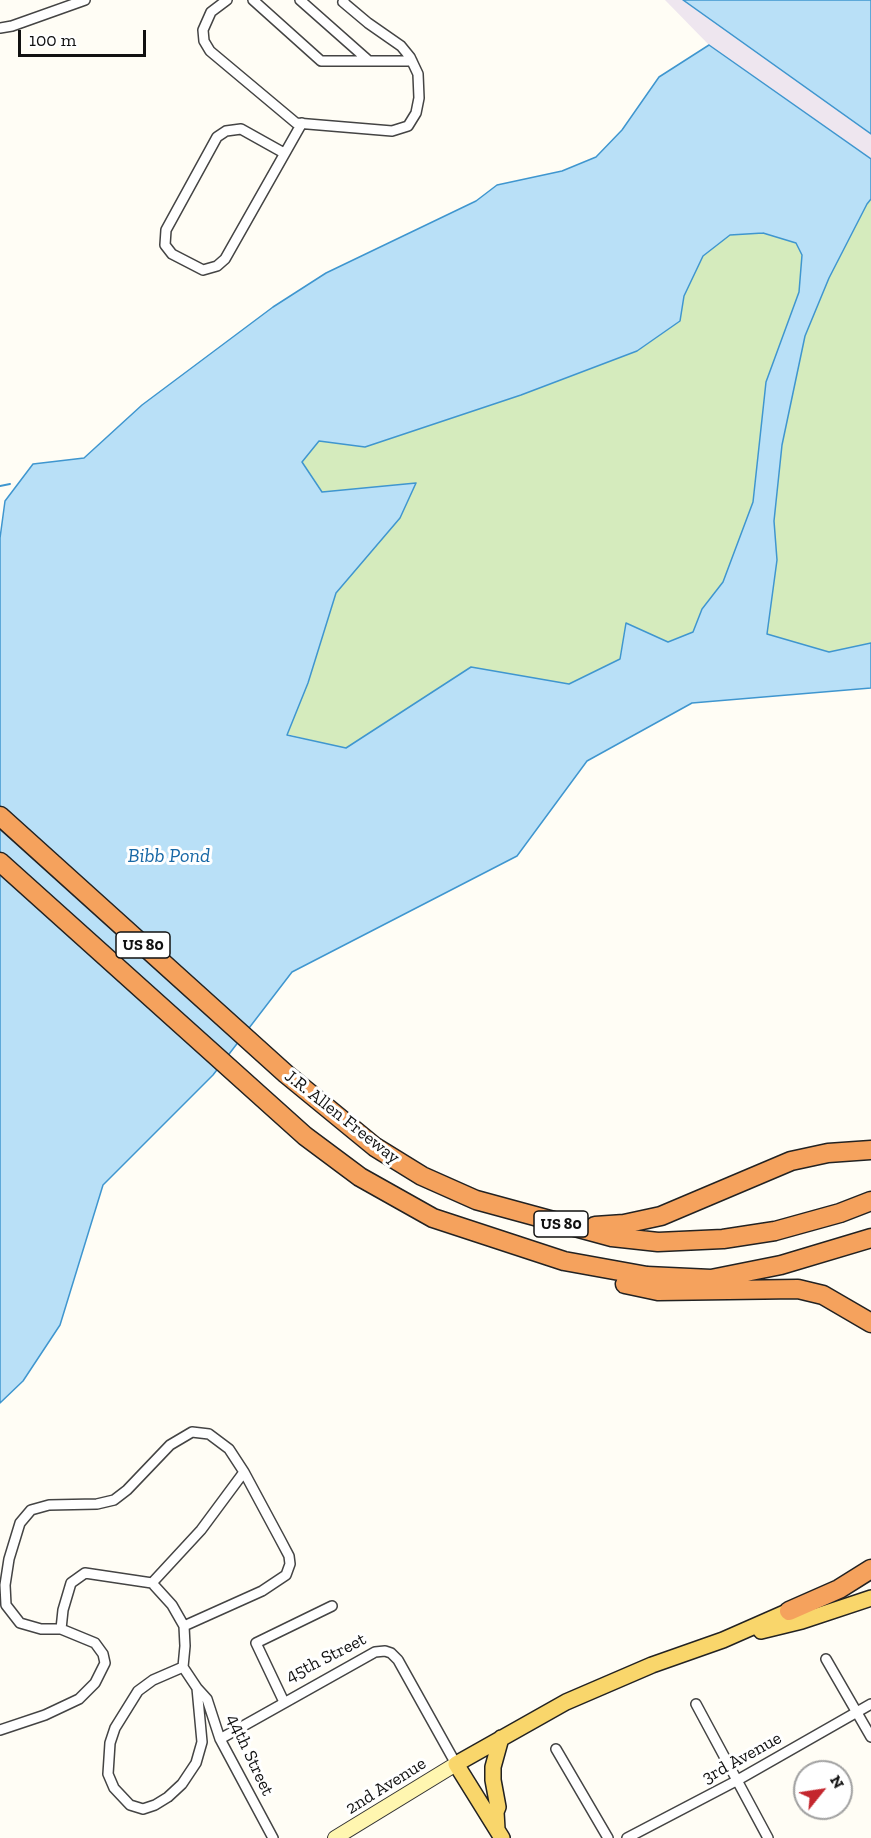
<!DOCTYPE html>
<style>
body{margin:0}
#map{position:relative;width:871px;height:1838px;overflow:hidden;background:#fffdf5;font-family:"Zilla Slab",serif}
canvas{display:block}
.north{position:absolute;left:793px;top:1760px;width:60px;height:60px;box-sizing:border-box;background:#fff;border:2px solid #a0a0a0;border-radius:50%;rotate:60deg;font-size:16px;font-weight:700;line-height:24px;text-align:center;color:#111}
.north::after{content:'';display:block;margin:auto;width:21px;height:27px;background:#c4262e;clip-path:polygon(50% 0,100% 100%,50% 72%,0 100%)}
.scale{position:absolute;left:18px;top:30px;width:128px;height:27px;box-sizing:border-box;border:3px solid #111;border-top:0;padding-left:8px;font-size:18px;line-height:21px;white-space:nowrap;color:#111;-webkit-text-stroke:4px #fff;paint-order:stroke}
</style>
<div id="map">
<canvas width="871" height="1838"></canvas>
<div class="north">N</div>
<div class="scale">100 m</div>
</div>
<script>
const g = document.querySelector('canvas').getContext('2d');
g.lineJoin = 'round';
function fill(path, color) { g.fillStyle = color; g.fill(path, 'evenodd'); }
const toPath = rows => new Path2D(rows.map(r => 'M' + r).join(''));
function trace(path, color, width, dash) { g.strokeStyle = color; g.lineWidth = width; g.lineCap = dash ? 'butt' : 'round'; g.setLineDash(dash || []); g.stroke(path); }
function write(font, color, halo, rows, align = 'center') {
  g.font = font + ' "Zilla Slab",serif'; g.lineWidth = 6; g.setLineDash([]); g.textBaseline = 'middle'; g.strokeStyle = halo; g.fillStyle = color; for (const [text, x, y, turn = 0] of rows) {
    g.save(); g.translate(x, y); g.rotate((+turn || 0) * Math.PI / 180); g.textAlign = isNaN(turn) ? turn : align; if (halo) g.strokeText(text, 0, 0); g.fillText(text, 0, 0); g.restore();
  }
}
const industrial = toPath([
 [665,0,683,0,871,134,871,159,709,45]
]);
const green = toPath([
 [871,199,871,643,829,652,767,634,777,560,774,521,782,445,805,336,829,278,867,203],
 [763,233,796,243,802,255,799,292,766,382,753,502,723,582,702,608,693,632,621,659,569,684,471,667,347,749,287,734,308,683,336,593,400,518,416,483,322,492,302,462,319,441,365,447,521,395,637,351,680,321,684,296,703,256,730,235]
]);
const water = toPath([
 [683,0,871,0,871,134,683,0],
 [709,45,871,159,871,199,867,204,829,278,805,336,782,445,774,521,777,560,767,634,829,652,871,643,871,688,692,703,587,761,517,856,292,972,213,1075,103,1185,60,1325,23,1381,0,1403,0,538,5,501,33,464,84,458,142,405,273,307,326,273,476,201,497,185,562,171,596,157,622,130,659,77,709,45],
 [763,233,796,243,802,255,799,292,766,382,753,502,723,582,702,609,693,632,668,642,626,623,620,659,569,684,471,667,346,748,287,735,308,683,336,593,400,518,416,483,322,492,302,462,319,441,365,447,521,395,637,351,680,321,684,296,703,256,730,235,763,233]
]);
const stream = toPath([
 [0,486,10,484]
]);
const minor = toPath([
 [227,0,211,12,203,30,204,41,210,51,296,123,392,131,408,126,416,113,419,98,418,74,410,57,401,46,368,23,343,2,344,0],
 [253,0,321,61,412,61],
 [300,0,369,61],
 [0,28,12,26,85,0],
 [284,153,241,129,226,131,217,137,166,230,165,245,172,254,203,270,217,266,225,259,302,123],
 [152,1583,201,1530,244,1472],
 [61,1629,63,1610,71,1583,85,1573,152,1583,172,1605,184,1626,185,1646,183,1667],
 [826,1659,871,1737],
 [183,1667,197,1688,202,1742,196,1763,182,1784,168,1797,155,1805,143,1809,130,1805,114,1788,108,1774,110,1743,115,1728,138,1691,153,1680,183,1667],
 [197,1688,207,1699,220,1739,273,1838],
 [284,1702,256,1643,332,1606],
 [696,1704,768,1838],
 [0,1730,45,1715,79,1699,95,1683,105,1663,103,1654,95,1643,61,1629,41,1629,20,1623,6,1605,5,1585,9,1559,20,1523,31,1510,49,1505,97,1504,114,1500,127,1490,170,1445,192,1432,209,1434,229,1449,244,1472,280,1539,289,1556,290,1564,286,1575,262,1591,184,1626],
 [220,1739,375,1652,385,1651,391,1653,398,1660,456,1764],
 [556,1749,608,1838],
 [627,1838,736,1781,871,1704]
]);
const secondary = toPath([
 [335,1838,456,1764]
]);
const primary = toPath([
 [761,1631,802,1621,871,1598],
 [497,1829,496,1812,498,1807,493,1780,493,1767,501,1738],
 [502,1838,456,1764,566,1702,652,1665,723,1640,789,1611]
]);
const motorway = toPath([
 [0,816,286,1074,375,1147,422,1176,476,1200,612,1237,658,1242,723,1239,775,1231,840,1213,871,1201],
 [0,862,305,1136,360,1177,433,1218,564,1261,647,1276,711,1279,781,1265,871,1238],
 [595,1226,624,1224,661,1216,791,1161,828,1153,871,1150],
 [625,1284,658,1291,798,1289,823,1295,871,1323],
 [789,1611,839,1589,871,1569]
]);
const shields = [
 [143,945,54],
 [561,1224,54]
];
const shieldNames = [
 ["US 80",143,945],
 ["US 80",561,1224]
];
const streetNames = [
 ["J.R. Allen Freeway",342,1117,38],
 ["45th Street",326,1658,-27],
 ["44th Street",250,1755,65],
 ["3rd Avenue",742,1758,-29],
 ["2nd Avenue",386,1786,-32]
];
const waterNames = [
 ["Bibb Pond",169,856]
];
fill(industrial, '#eee6ef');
fill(green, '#d5ebbd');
fill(water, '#b9e0f7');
trace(water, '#3f96cf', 1.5);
trace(stream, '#3f96cf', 2);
trace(minor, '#444', 12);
trace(secondary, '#333', 16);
trace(primary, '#222', 18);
trace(motorway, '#222', 21);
trace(minor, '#fff', 9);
trace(secondary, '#fff6b0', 14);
trace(primary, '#f9d66b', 15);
trace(motorway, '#f5a25d', 18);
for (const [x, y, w] of shields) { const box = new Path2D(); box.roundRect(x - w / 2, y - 13, w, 26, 4.5); g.fillStyle = '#fff'; g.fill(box); trace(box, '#111', 1.5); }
write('bold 16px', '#111', null, shieldNames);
write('18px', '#111', '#fff', streetNames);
write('italic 20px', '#1768a6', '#fff', waterNames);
</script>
